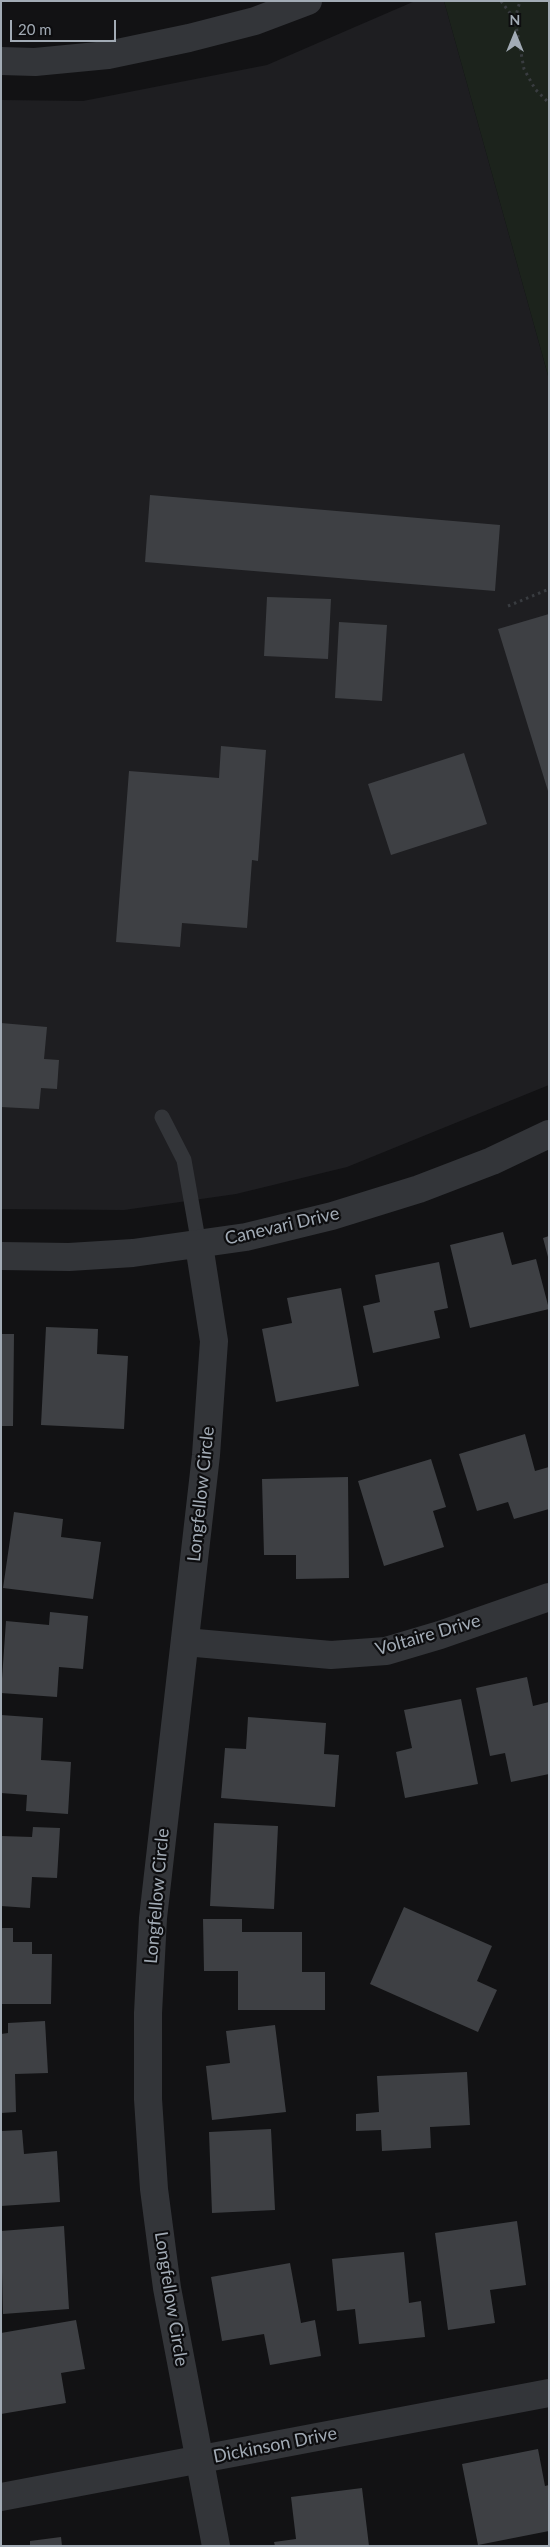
<!DOCTYPE html>
<style>
body{margin:0}
#map{position:relative;width:550px;height:2547px;overflow:hidden;background:#121214;font-family:Lato,sans-serif}
canvas{display:block}
.frame{position:absolute;inset:0;border:2px solid #a2abb5;pointer-events:none}
.north{position:absolute;left:490px;top:10px;width:50px;height:50px;-webkit-text-stroke:4px #0d0d0f;paint-order:stroke;rotate:0deg;font-size:14px;font-weight:700;line-height:20px;text-align:center;color:#a2abb5}
.north::after{content:'';display:block;margin:auto;width:18px;height:22px;background:#a2abb5;clip-path:polygon(50% 0,100% 100%,50% 72%,0 100%)}
.scale{position:absolute;left:10px;top:20px;width:106px;height:22px;box-sizing:border-box;border:2px solid #a2abb5;border-top:0;padding-left:6px;font-size:15px;line-height:18px;white-space:nowrap;color:#a2abb5;-webkit-text-stroke:4px #0d0d0f;paint-order:stroke}
</style>
<div id="map">
<canvas width="550" height="2547"></canvas>
<div class="frame"></div>
<div class="north">N</div>
<div class="scale">20 m</div>
</div>
<script>
const g = document.querySelector('canvas').getContext('2d');
g.lineJoin = 'round';
function fill(path, color) { g.fillStyle = color; g.fill(path, 'evenodd'); }
const toPath = rows => new Path2D(rows.map(r => 'M' + r).join(''));
function trace(path, color, width, dash) { g.strokeStyle = color; g.lineWidth = width; g.lineCap = dash ? 'butt' : 'round'; g.setLineDash(dash || []); g.stroke(path); }
function write(font, color, halo, rows, align = 'center') {
  g.font = font + ' Lato,sans-serif'; g.lineWidth = 4.5; g.setLineDash([]); g.textBaseline = 'middle'; g.strokeStyle = halo; g.fillStyle = color; for (const [text, x, y, turn = 0] of rows) {
    g.save(); g.translate(x, y); g.rotate((+turn || 0) * Math.PI / 180); g.textAlign = isNaN(turn) ? turn : align; if (halo) g.strokeText(text, 0, 0); g.fillText(text, 0, 0); g.restore();
  }
}
const built = toPath([
 [415,1,444,1,549,379,549,1085,347,1167,236,1194,124,1210,1,1209,1,100,83,101,267,65]
]);
const green = toPath([
 [444,1,549,1,549,379]
]);
const building = toPath([
 [150,495,500,525,495,591,145,562],
 [267,597,331,599,328,659,264,656],
 [549,614,549,791,548,791,498,629],
 [339,622,387,625,382,701,335,698],
 [221,746,266,750,258,861,252,860,247,928,182,923,180,947,116,942,129,771,219,778],
 [464,753,487,824,391,855,368,784],
 [1,1023,47,1027,44,1059,59,1060,57,1089,41,1088,39,1109,1,1107],
 [503,1232,512,1265,536,1259,549,1309,470,1328,450,1245],
 [549,1236,549,1257,548,1257,543,1238],
 [439,1262,448,1308,434,1311,440,1338,373,1353,363,1306,380,1302,375,1275],
 [341,1288,359,1386,276,1402,262,1329,292,1323,287,1298],
 [46,1327,98,1329,97,1354,128,1356,124,1429,41,1425],
 [1,1334,14,1334,13,1426,1,1426],
 [525,1434,535,1471,549,1467,549,1509,514,1519,508,1502,477,1511,459,1454],
 [431,1459,446,1507,433,1511,444,1547,384,1566,358,1481],
 [348,1477,349,1578,296,1579,296,1555,264,1555,262,1479],
 [14,1512,63,1519,61,1537,101,1542,93,1599,3,1588],
 [50,1612,88,1616,83,1669,59,1667,57,1697,1,1693,6,1621,49,1625],
 [527,1677,533,1706,549,1702,549,1774,511,1782,505,1753,490,1756,476,1688],
 [461,1699,478,1784,405,1798,396,1752,412,1748,404,1710],
 [1,1715,43,1718,41,1760,71,1762,68,1814,26,1811,27,1795,1,1793],
 [248,1717,326,1723,324,1754,339,1755,335,1807,221,1798,225,1748,246,1749],
 [214,1823,278,1826,274,1909,210,1906],
 [33,1827,60,1828,57,1878,32,1877,30,1908,1,1906,1,1836,32,1837],
 [404,1907,492,1946,477,1981,497,1990,478,2032,370,1984],
 [203,1919,242,1919,242,1932,302,1932,302,1972,325,1972,325,2010,238,2010,238,1971,204,1971],
 [1,1928,13,1928,13,1942,32,1942,32,1954,52,1954,51,2004,1,2004],
 [45,2021,48,2073,15,2074,16,2112,1,2113,1,2034,8,2033,8,2023],
 [275,2025,286,2112,212,2120,206,2066,230,2063,226,2031],
 [467,2072,470,2125,430,2127,431,2148,382,2151,381,2130,356,2131,356,2114,379,2112,377,2076],
 [271,2129,275,2210,212,2213,209,2132],
 [22,2130,24,2154,57,2151,60,2202,1,2206,1,2131],
 [517,2221,526,2285,490,2290,495,2323,448,2330,435,2233],
 [64,2226,69,2309,3,2314,1,2231],
 [404,2252,409,2303,421,2301,425,2337,359,2344,355,2309,337,2311,332,2259],
 [290,2263,301,2323,315,2320,321,2356,270,2365,264,2334,222,2341,211,2277],
 [76,2320,85,2369,61,2373,66,2403,1,2414,1,2333],
 [538,2449,545,2486,549,2485,549,2531,478,2545,462,2464],
 [362,2488,369,2546,275,2546,274,2542,296,2539,291,2497],
 [61,2537,62,2546,30,2546,30,2541]
]);
const path = toPath([
 [501,1,515,20,524,69,535,89,549,103],
 [515,19,520,1],
 [508,606,549,589]
]);
const lane = toPath([
 [162,1117,184,1160,199,1245]
]);
const street = toPath([
 [1,61,35,62,108,55,189,38,255,21,308,1],
 [199,1245,214,1341,206,1455,153,1918,148,2013,148,2099,154,2189,167,2288,216,2546],
 [1,1256,69,1257,133,1253,246,1237,332,1216,419,1189,492,1161,549,1134],
 [185,1642,331,1655,386,1651,440,1635,549,1597],
 [1,2497,549,2393]
]);
const streetNames = [
 ["Canevari Drive",282,1226,-13],
 ["Longfellow Circle",201,1494,-84],
 ["Voltaire Drive",428,1635,-16],
 ["Longfellow Circle",157,1896,-85],
 ["Longfellow Circle",171,2299,81],
 ["Dickinson Drive",275,2445,-11]
];
fill(built, '#1e1e21');
fill(green, '#1c231c');
fill(building, '#3e4044');
trace(path, '#393c40', 3, [2.5, 4]);
trace(lane, '#333539', 15);
trace(street, '#333539', 28);
write('18px', '#a2abb5', '#0d0d0f', streetNames);
</script>
